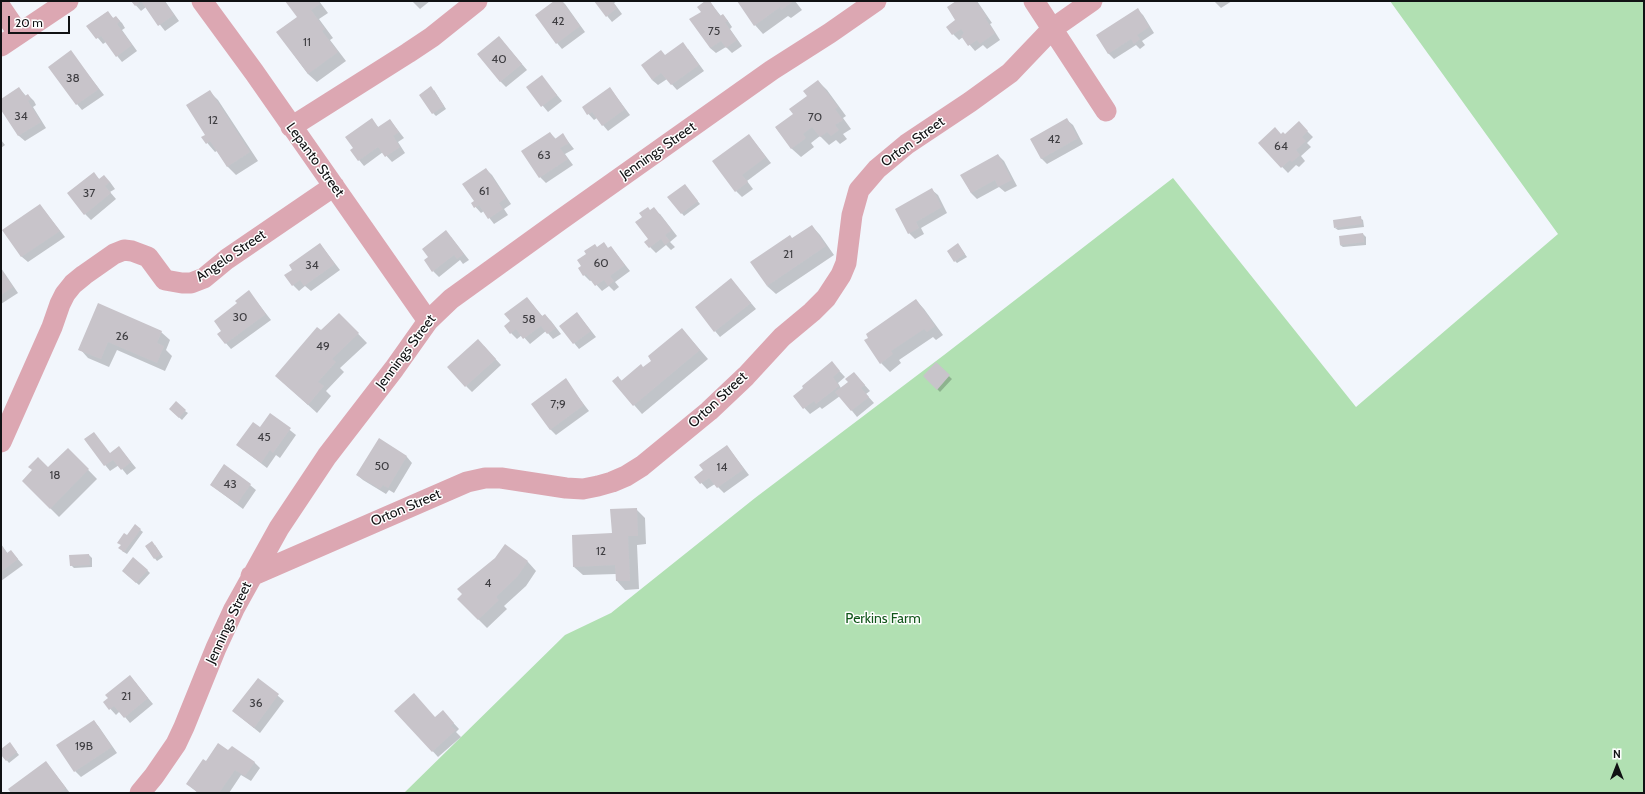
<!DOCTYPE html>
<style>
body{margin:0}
#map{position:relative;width:1645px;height:794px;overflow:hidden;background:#f2f6fc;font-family:Cabin,sans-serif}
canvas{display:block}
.frame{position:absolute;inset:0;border:2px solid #111214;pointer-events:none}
.north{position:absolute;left:1597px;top:746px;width:40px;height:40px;-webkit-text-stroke:3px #fff;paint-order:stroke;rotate:0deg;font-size:11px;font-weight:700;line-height:16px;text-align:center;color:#111214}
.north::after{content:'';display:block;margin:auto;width:14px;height:18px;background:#111214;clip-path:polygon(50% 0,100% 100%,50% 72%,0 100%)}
.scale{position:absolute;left:8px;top:16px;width:62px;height:18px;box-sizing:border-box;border:2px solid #111214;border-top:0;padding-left:5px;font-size:12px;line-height:14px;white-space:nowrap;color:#111214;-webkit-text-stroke:3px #fff;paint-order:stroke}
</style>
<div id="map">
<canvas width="1645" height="794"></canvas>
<div class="frame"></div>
<div class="north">N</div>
<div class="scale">20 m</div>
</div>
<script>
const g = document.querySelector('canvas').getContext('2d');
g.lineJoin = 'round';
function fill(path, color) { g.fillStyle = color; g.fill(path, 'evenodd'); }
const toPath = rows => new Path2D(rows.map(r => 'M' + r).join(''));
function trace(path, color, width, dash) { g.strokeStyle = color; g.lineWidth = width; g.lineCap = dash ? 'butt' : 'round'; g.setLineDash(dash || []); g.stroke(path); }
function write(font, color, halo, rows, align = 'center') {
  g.font = font + ' Cabin,sans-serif'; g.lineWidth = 3; g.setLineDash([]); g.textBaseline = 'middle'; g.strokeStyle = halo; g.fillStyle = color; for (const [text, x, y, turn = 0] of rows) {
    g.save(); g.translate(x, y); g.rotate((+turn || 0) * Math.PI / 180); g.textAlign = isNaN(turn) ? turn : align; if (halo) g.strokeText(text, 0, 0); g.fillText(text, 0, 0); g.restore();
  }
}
const green = toPath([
 [1390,1,1644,1,1644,793,404,793,565,635,611,613,755,498,944,355,1173,178,1356,407,1558,234]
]);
const shadow = toPath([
 [132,1,165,1,179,21,165,31,146,7,141,11],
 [287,1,319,1,328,13,319,19,333,38,330,40,346,61,317,82,308,74,278,33,299,17],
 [412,1,430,1,420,9],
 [556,1,562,1,565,4,585,32,562,49,557,43],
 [595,1,617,1,614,3,622,14,612,22],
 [707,1,709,1,721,16,723,15,728,21,732,27,730,29,742,46,732,53,726,47,716,53,710,48],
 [739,1,795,1,802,10,791,18,788,16,763,34,755,25],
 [958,1,977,1,992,23,990,24,1000,40,987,49,983,45,975,51,963,37,959,40,953,34,957,20],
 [1214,1,1232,1,1221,8],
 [1138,10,1143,15,1154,33,1142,41,1145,45,1140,49,1136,45,1114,59,1108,53],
 [107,12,114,19,116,17,122,23,125,28,122,30,137,51,122,62,106,42,103,44,88,26],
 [499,37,527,70,506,87,500,81],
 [688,49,704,71,677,90,667,79,658,85,652,80,666,56],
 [70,51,104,95,82,110,77,104],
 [542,77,562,101,548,112,528,88],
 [818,81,827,90,846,116,843,118,851,129,843,134,847,139,840,144,836,140,829,145,820,136,811,143,814,147,801,157,792,149,776,128,794,115],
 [19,88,26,96,28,95,34,101,36,105,33,107,46,128,25,141,19,136,1,109,1,100],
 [610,88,630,115,608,131,597,118,594,120,583,108],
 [434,90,446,109,436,116,433,113],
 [209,91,218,100,258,161,236,175,228,167,217,151,215,152,203,138,207,135],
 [372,120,379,128,390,120,404,138,398,142,405,153,392,162,383,152,364,166,359,160],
 [1067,120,1073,125,1083,144,1047,164,1041,158],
 [1299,123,1313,137,1307,143,1311,147,1301,156,1305,161,1299,167,1296,165,1288,173,1259,143,1281,135,1285,135],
 [550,133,556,139,563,135,574,149,565,154,573,165,546,183,540,177,523,151],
 [749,135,771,163,747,181,753,189,742,197,736,191],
 [1,140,5,145,1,148],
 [998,155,1004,161,1017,186,1005,192,999,187,977,199,971,193,962,175],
 [486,169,492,175,511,204,504,209,508,215,494,224,484,211,481,213,472,203,475,201],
 [93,173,100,180,110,182,115,189,110,192,116,199,91,220,85,214],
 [687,188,700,204,684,216,669,197],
 [932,190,938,195,947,213,921,228,924,234,915,239,909,233,896,210],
 [40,205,65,237,28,262,22,257,4,230],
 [650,211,660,214,677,236,670,242,675,247,671,250,666,245,656,253,650,247],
 [1360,218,1363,220,1364,227,1338,230,1335,228],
 [812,226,820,235,834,255,776,294,767,286,793,239],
 [1363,234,1366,237,1366,245,1343,247,1340,245],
 [451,237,469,260,463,264,460,260,439,277,433,271],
 [320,244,340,270,311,291,305,286,299,291,293,285,293,270],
 [611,247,630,271,615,282,619,287,614,291,609,286,602,291,592,280,590,281,584,275,579,269,598,248,608,248],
 [960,247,967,257,957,263,955,261],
 [1,268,18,293,1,304],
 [731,279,756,309,720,337,715,331],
 [249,292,271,320,231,349,218,334,222,331,239,304],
 [527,298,543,317,545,315,551,321,561,334,553,339,546,331,530,344,522,335,517,339,511,333,505,326,511,322],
 [916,300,924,309,943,335,936,340,933,337,899,360,901,363,890,372,881,363],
 [99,305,161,332,170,340,166,350,172,356,165,371,117,350,109,367,88,358,80,349],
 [577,313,596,337,579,349,560,326],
 [339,314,367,343,340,368,344,372,326,391,331,396,317,413,276,376],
 [682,329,708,359,642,414,613,381,618,377,622,381,644,368,653,361],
 [484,346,501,365,472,392,466,386],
 [832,363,845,377,838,383,841,388,849,382,854,373,870,391,866,394,874,403,857,417,840,396,822,409,820,407,810,414,794,397],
 [936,364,952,379,940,392,924,376],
 [565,380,589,411,556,435,550,429],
 [185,411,188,413,182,420,173,412],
 [271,415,296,435,280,458,276,455,267,468,237,445,260,428],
 [85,440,110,454,119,447,136,468,127,475,119,465,110,471],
 [380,440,407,457,412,463,394,493,389,490,386,494,363,480,357,475],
 [727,446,749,475,724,493,715,484,707,489,696,477,705,470],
 [68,449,97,479,59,517,23,481,48,469],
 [211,485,250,485,256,490,243,509],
 [636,509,645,518,646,544,637,545,639,589,625,590,617,581,616,574,583,575,574,567,613,534],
 [135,526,143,532,127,554,122,551,127,537],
 [1,544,8,554,11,551,23,565,1,581],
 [155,545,163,557,157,561,146,547],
 [505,546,528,562,536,571,526,586,504,606,507,609,487,628,458,599,496,559],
 [89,555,92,558,92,567,74,568,71,565],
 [147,570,150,573,139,585,126,574],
 [258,679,284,701,260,733,233,711],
 [135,682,153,704,130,723,120,711,116,715,104,702],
 [396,711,436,718,448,717,459,729,456,732,461,737,438,757],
 [94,721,99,727,117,753,81,777,75,771,58,745],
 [12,746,19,755,9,763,1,753,1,750],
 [229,752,254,762,260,768,251,781,241,775,229,793,198,793,187,784,206,762],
 [46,762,70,793,12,793]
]);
const building = toPath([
 [131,1,164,1,174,15,158,26,141,1,135,6],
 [285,1,318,1,320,4,311,10,325,29,322,31,338,52,308,74,276,32,297,17],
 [554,1,562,1,580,26,556,44,535,15],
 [594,1,612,1,617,8,606,17],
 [705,1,710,1,720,16,723,14,728,21,725,22,737,40,726,48,721,41,710,48,689,19,701,12,697,7],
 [737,1,794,1,781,10,780,7,754,26],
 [956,1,976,1,987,17,985,18,995,33,980,44,977,40,968,46,961,36,964,33,961,29,952,35,946,27,955,20,947,7],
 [1138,8,1149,27,1137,35,1140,39,1134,44,1131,39,1108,54,1096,35],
 [108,11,113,18,116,16,120,21,117,24,132,45,116,57,101,36,96,39,86,26],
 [499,36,522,64,500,82,477,54],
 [683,42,699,65,671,85,661,73,652,80,641,65,661,50,665,55],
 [71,50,99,89,76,105,48,67],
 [542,75,557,95,541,107,526,87],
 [818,80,838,107,835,109,843,120,835,125,839,130,831,136,827,132,820,137,812,127,803,134,806,138,791,149,775,127,793,114,789,109,807,96,803,91],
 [431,86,444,106,432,114,419,95],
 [19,87,25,96,28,94,31,99,28,101,41,122,18,136,1,110,1,99],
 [610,87,625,109,602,126,592,112,587,115,582,107],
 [210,90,250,152,227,167,210,141,206,144,201,137,205,135,186,105],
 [372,118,378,127,390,119,399,132,393,136,400,147,385,157,378,147,358,161,350,150,353,148,345,137],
 [1067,118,1078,138,1041,159,1030,139],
 [1299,121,1308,131,1302,137,1306,141,1296,150,1300,155,1292,162,1290,160,1281,168,1258,143,1275,127,1281,134,1283,132,1285,134],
 [550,132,555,139,563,133,569,143,560,148,568,159,539,178,521,151],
 [749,134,766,157,742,175,748,182,735,192,712,161],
 [998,154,1012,180,998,187,995,180,971,193,960,175],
 [486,168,506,198,499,203,503,209,488,219,479,205,474,208,471,203,474,201,462,184],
 [94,172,99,179,104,175,110,182,105,186,111,193,84,215,67,193],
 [685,184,698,201,681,214,667,197],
 [932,188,942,207,916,222,919,228,908,234,895,209],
 [40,204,60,231,21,257,2,230],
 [648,207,650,210,654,207,672,230,665,235,670,241,665,245,661,239,649,248,644,242,648,239,635,222,642,217,639,213],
 [1361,216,1362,224,1334,228,1333,220],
 [812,225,826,246,767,286,750,262,790,235,792,238],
 [446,230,464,254,457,259,454,255,432,272,424,260,428,257,422,249],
 [1363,233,1364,242,1340,245,1339,236],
 [604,242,608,248,611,246,625,265,610,276,614,281,608,286,604,280,595,286,586,274,583,276,578,268,581,266,577,260,586,254,584,251,595,244,597,247],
 [320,243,335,264,304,286,300,280,292,286,284,275,292,270,289,265],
 [958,243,965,254,954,262,947,251],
 [1,269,13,287,1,295],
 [731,278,751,303,714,332,695,307],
 [249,290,266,314,225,344,217,334,221,331,214,321,237,303,235,301],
 [527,297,542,316,545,314,556,328,547,334,541,326,523,339,516,329,510,334,504,326,510,321,504,314],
 [916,299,935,326,927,332,924,329,891,351,893,354,880,364,864,340,868,338,866,334],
 [98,303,162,331,157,343,164,346,157,363,108,342,101,359,78,350],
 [577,312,591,331,573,344,559,326],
 [339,313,359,333,332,359,336,362,318,382,324,386,308,405,275,376,317,327,321,330],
 [682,328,700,350,633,406,612,381,618,376,621,381,641,364,643,367,651,361,648,356],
 [478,339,496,359,465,387,447,367],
 [832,361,840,371,833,377,839,386,816,404,814,401,803,409,793,396,803,388,802,386],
 [936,362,950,375,937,390,923,376],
 [854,372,865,385,861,388,869,397,851,411,835,392,848,382,845,379],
 [566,378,584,405,550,430,531,404],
 [176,401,186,410,179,418,169,409],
 [270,413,291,428,273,453,270,450,261,463,236,445,253,422,260,427],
 [94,432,110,453,119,446,131,462,121,470,113,460,104,466,84,439],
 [379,438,407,456,388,488,383,485,380,489,356,475],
 [727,445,744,469,717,488,709,478,700,484,694,477,703,470,699,465],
 [68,448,89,469,50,509,22,481,32,470,28,467,38,457,48,467],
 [224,464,251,484,237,504,210,485],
 [637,508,638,536,628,536,630,581,616,581,615,565,573,567,572,535,612,533,610,509],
 [135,524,141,529,124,552,118,548,121,545,117,543,124,533,127,535],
 [152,541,161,554,154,559,145,546],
 [505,544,528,561,517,577,496,597,499,600,478,620,457,599,462,594,457,589,495,558],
 [1,545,7,553,11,550,18,559,1,572],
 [89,554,90,565,70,566,69,555],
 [133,557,148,570,136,583,122,571],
 [130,675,148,698,124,718,114,706,109,710,103,702,108,698,105,695],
 [258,678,279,694,254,728,232,711],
 [414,693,435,717,443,710,454,723,451,726,456,730,432,752,394,711],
 [94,720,112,747,74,772,56,745],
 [10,742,17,752,6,761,1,755,1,749],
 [218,743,228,750,232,746,255,762,245,776,235,770,219,793,199,793,186,784,203,759,206,761],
 [46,761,66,788,59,793,11,793,8,789]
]);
const minor = toPath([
 [202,1,254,72,428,321],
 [1034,1,1106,111],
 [1,8,18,33],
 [1,46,68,1],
 [291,127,408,53,432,37,477,1],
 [1,442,52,327,60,304,65,294,73,284,84,275,114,254,124,250,132,251,148,257,165,280,182,283,191,283,204,278,227,259,334,186],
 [251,576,467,482,485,478,501,478,566,488,583,489,598,486,612,482,626,476,642,466,709,411,746,376,782,337,812,312,826,298,841,275,846,263,852,215,859,190,877,169,907,144,970,102,1010,73,1052,29,1092,1],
 [140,793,154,776,176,744,184,727,216,648,234,609,279,528,327,456,394,369,428,321,451,299,559,221,772,70,830,33,876,1]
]);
const numberNames = [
 ["42",558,21],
 ["75",714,31],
 ["11",307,42],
 ["40",499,59],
 ["38",73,78],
 ["34",21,116],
 ["70",815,117],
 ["12",213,120],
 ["42",1054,139],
 ["64",1281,146],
 ["63",544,155],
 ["61",484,191],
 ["37",89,193],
 ["21",788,254],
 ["60",601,263],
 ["34",312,265],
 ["30",240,317],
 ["58",529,319],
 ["26",122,336],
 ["49",323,346],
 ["7;9",558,404],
 ["45",264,437],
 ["50",382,466],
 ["14",722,467],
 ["18",55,475],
 ["43",230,484],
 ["12",601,551],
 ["4",488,583],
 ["21",126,696],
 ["36",256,703],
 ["19B",84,746]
];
const streetNames = [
 ["Orton Street",913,142,-36],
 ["Jennings Street",658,151,-35],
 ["Lepanto Street",315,160,54],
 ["Angelo Street",231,256,-34],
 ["Jennings Street",406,352,-53],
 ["Orton Street",718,400,-43],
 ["Orton Street",406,508,-23],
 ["Jennings Street",229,623,-65]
];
const parkNames = [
 ["Perkins Farm",883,619]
];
fill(green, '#b1e0b2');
fill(shadow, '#0003');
fill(building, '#c8c4ca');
trace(minor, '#dca7b2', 21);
write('12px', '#3f3e42', null, numberNames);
write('14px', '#111214', '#fff', streetNames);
write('14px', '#11561a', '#fff', parkNames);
</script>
